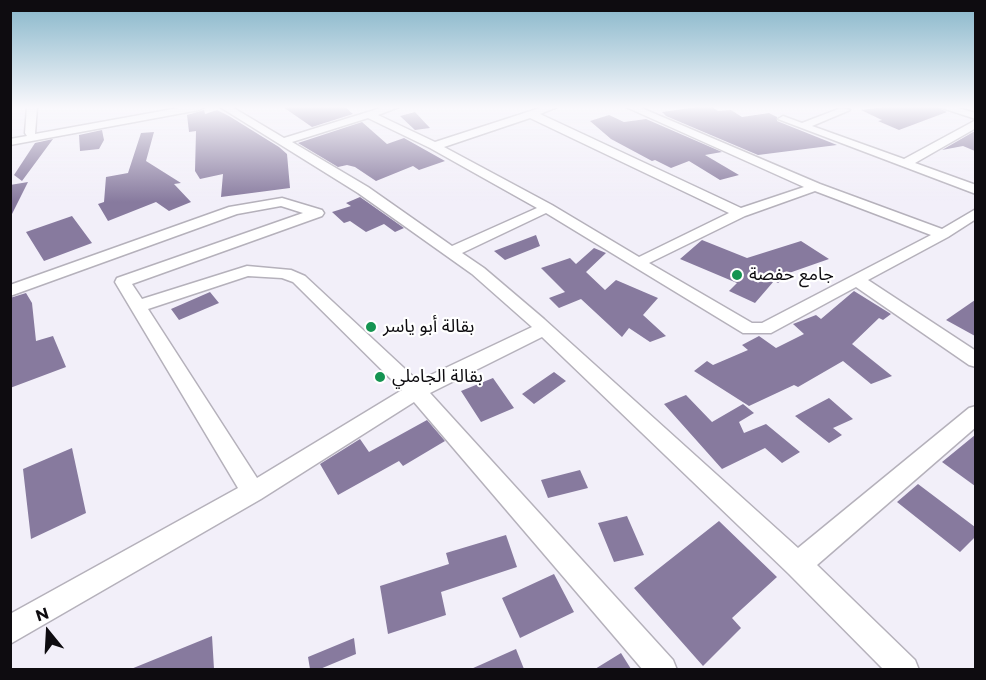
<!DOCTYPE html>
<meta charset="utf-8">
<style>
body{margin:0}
#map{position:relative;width:986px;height:680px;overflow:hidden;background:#f2eff9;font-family:Montserrat,sans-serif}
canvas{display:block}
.frame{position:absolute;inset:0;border:12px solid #0e0c10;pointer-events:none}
.north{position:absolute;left:18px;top:602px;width:60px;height:60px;-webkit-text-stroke:4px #fff;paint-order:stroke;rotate:342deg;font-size:16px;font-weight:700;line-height:24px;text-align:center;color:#0e0c10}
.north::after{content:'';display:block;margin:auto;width:21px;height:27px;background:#0e0c10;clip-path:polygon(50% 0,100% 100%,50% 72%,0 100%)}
</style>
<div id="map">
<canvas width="986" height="680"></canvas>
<div class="frame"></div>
<div class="north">N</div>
</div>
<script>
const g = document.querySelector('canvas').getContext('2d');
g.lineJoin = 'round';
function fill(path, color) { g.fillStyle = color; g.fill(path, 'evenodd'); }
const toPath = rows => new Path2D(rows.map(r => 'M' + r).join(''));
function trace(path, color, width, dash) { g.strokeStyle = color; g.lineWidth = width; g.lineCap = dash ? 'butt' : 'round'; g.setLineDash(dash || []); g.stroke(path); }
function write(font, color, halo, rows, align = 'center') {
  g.font = font + ' Montserrat,"Noto Sans Arabic",sans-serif'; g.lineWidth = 4.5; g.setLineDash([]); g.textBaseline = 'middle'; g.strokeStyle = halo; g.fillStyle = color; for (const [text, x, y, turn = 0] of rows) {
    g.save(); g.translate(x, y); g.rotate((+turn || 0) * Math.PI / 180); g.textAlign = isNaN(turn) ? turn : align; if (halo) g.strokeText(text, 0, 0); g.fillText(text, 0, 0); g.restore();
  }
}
const building = toPath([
 [283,107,345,107,353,114,312,127],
 [698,107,712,107,718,111,731,110,742,117,769,113,777,117,777,121,837,145,758,155,666,116,662,112],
 [885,107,937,107,947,112,899,130,878,121,882,120,861,110],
 [204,110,205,114,217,110,229,116,279,147,287,154,290,188,221,197,223,174,200,179,195,171,196,131,189,132,187,115],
 [415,112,430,128,415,130,400,116],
 [609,115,624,122,646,119,722,152,705,155,739,175,720,180,689,161,671,168,655,160,652,161,611,139,590,121],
 [362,122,387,144,404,138,445,161,419,170,413,166,376,181,355,167,347,165,338,167,298,143],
 [102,130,104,140,99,149,80,151,79,135],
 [975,131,975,151,963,146,942,150],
 [154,132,146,161,181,183,174,184,191,202,169,211,156,202,108,221,98,204,104,202,106,177,128,173,141,133],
 [53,139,22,181,14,175,35,143],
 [28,182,10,218,10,185],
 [360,197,404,228,395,232,384,224,366,232,350,221,344,223,332,212,351,206,346,203],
 [72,216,92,243,44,261,26,232],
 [536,235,540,246,505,260,494,251],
 [702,240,747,258,801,241,829,259,789,273,778,283,774,281,755,303,729,291,737,283,680,259],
 [594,248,606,253,586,272,605,290,616,280,658,298,643,315,666,336,650,342,629,328,622,337,581,299,559,308,549,298,565,292,541,268,570,258,576,264],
 [854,291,891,314,883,320,879,318,852,344,892,376,871,384,843,361,798,387,794,385,749,406,694,371,707,361,713,365,748,350,742,345,759,336,776,348,804,334,793,324,816,315,821,319],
 [210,292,219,303,179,320,171,309],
 [26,293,32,303,36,341,53,336,66,367,10,388,10,298],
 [975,300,975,336,946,320],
 [554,372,566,381,534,404,522,394],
 [493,378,514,408,481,422,461,391],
 [686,395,712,422,743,404,754,413,739,422,744,433,766,424,800,452,782,463,765,448,722,469,664,404],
 [829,398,853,419,833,428,842,435,829,443,795,416],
 [427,420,445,441,403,466,399,461,338,495,320,464,360,439,369,452],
 [975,435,975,486,942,462],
 [72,448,86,513,31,539,23,469],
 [580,470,588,488,548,498,541,480],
 [918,484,975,527,975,537,960,552,897,502],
 [627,516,644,555,614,562,598,523],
 [719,521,777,577,732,618,741,628,703,666,634,588],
 [506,535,517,567,441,592,446,615,388,634,380,586,449,564,446,553],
 [554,574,574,612,520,638,502,598],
 [212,636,214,669,131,669],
 [354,638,356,654,320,669,310,669,308,657],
 [516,649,524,669,471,669],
 [621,653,631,669,595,669]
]);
const minor = toPath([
 [27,107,37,107,35,134,184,107,204,107,199,110,10,145,10,139,27,136,25,133,27,107],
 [220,107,232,107,284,138,384,107,399,107,378,115,435,142,543,107,557,107,540,114,741,208,804,187,626,107,639,107,820,184,942,229,976,209,976,219,948,237,868,280,976,351,976,367,969,365,856,287,771,333,743,333,546,213,462,253,484,268,544,319,798,548,969,408,976,406,976,427,817,565,915,660,919,670,884,670,789,574,542,337,430,393,673,660,677,670,643,670,414,402,261,499,10,644,10,614,238,488,115,282,117,278,303,213,281,206,237,214,10,296,10,285,229,207,282,198,322,210,324,213,322,216,132,284,142,299,247,266,291,270,305,276,418,381,532,327,472,274,358,193,220,107],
 [368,118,430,148,537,208,452,246,368,187,292,142,368,118],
 [530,118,729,213,639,257,552,205,444,147,530,118],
 [815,191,931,235,762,323,752,323,649,263,745,216,815,191],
 [248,276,282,278,293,282,402,390,257,478,148,309,248,276],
 [939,107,954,107,976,113,976,119,939,107],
 [841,108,850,110,812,126,904,159,976,120,976,128,915,163,976,185,976,194,778,119,783,116,802,123,841,108]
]);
const markers = [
 [737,275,6,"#159452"],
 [371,327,6,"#159452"],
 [380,377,6,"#159452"]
];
const poiNames = [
 ["جامع حفصة",749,275],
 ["بقالة أبو ياسر",383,327],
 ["بقالة الجاملي",392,377]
];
fill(building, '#877a9e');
trace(minor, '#b5b1bb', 3);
fill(minor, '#fff');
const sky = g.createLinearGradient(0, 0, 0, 202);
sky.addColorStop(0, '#85b5c9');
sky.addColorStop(0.53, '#f9f8fc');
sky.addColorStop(1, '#f9f8fc00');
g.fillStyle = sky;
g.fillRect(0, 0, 986, 202);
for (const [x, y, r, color] of markers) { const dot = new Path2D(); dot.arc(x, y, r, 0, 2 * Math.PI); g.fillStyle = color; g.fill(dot); trace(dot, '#fff', 2); }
write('18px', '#0e0c10', '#fff', poiNames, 'left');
</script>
